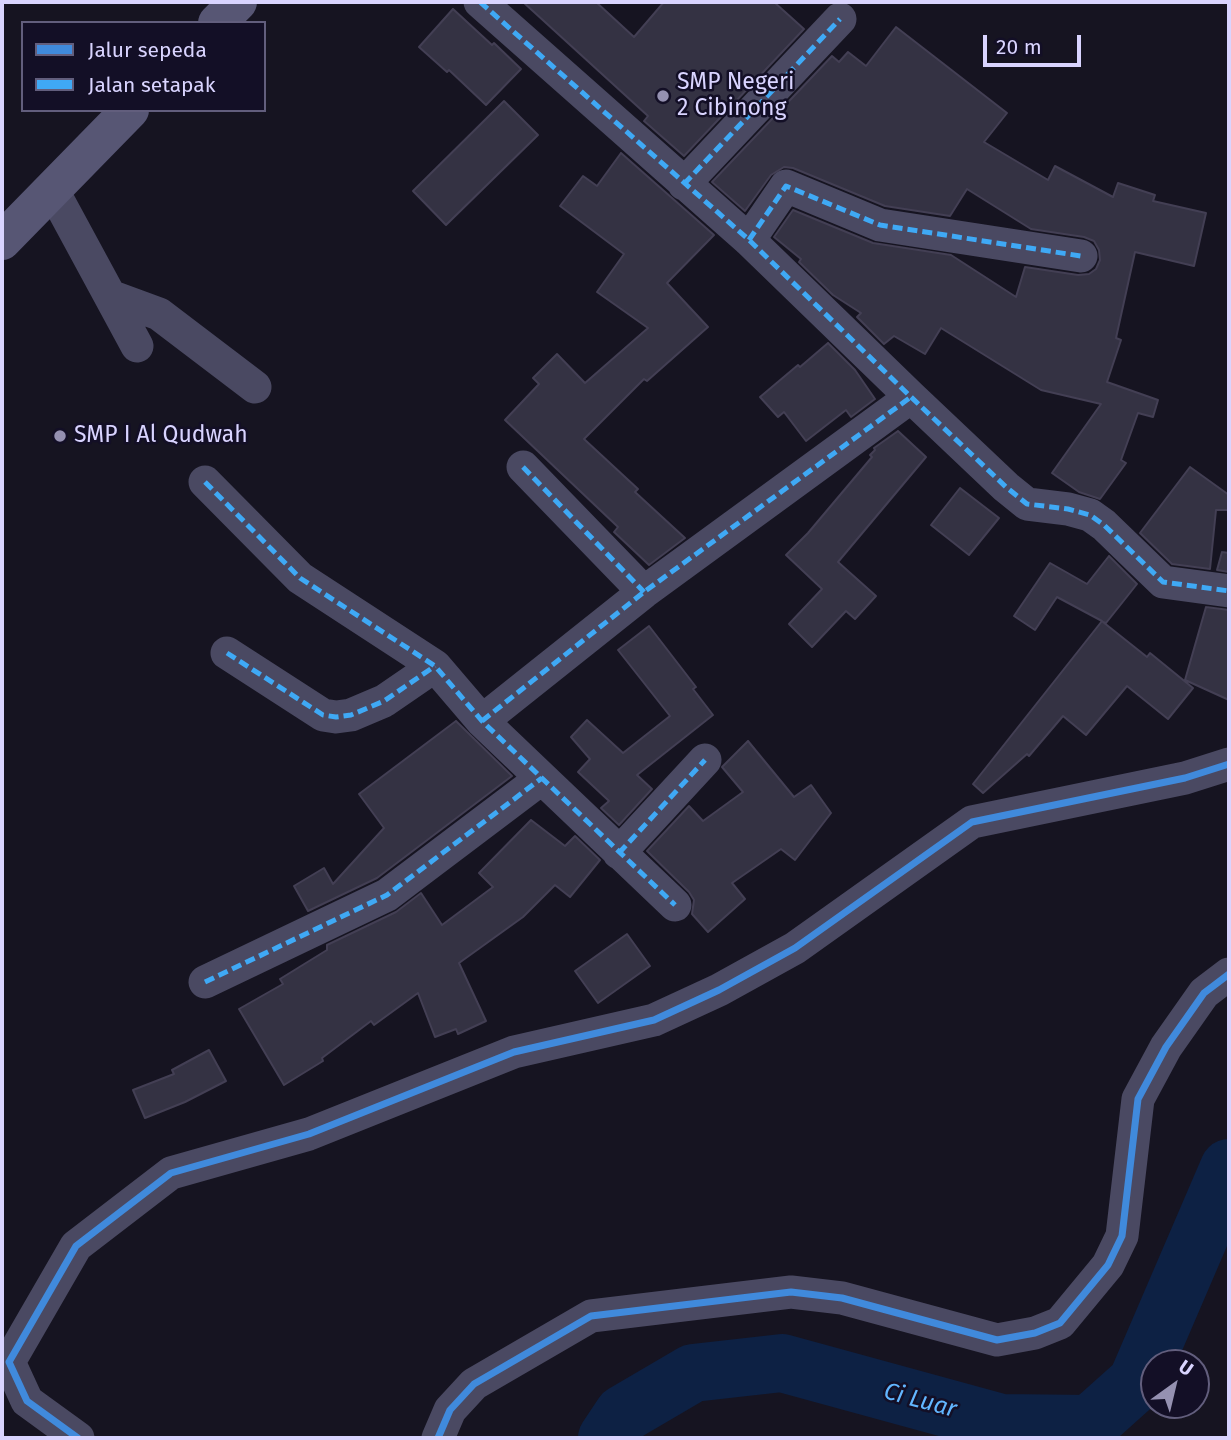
<!DOCTYPE html>
<style>
body{margin:0}
#map{position:relative;width:1231px;height:1440px;overflow:hidden;background:#161421;font-family:"Fira Sans",sans-serif}
canvas{display:block}
.frame{position:absolute;inset:0;border:4px solid #d9d4ff;pointer-events:none}
.legend{position:absolute;left:21px;top:21px;width:245px;height:91px;box-sizing:border-box;background:#130f26;border:2px solid #625e7d;margin:0;padding:9px 12px;list-style:none;font-size:21px;color:#d9d4ff}
.legend li{display:flex;align-items:center;gap:14px;height:35px}
.legend b{width:35px;border:2px solid #625e7d}
.north{position:absolute;left:1140px;top:1349px;width:70px;height:70px;box-sizing:border-box;background:#130f26;border:2px solid #625e7d;border-radius:50%;rotate:34deg;font-size:19px;font-weight:700;line-height:28px;text-align:center;color:#d9d4ff}
.north::after{content:'';display:block;margin:auto;width:24px;height:32px;background:#9591b1;clip-path:polygon(50% 0,100% 100%,50% 72%,0 100%)}
.scale{position:absolute;left:983px;top:35px;width:98px;height:32px;box-sizing:border-box;border:4px solid #d9d4ff;border-top:0;padding-left:9px;font-size:21px;line-height:24px;white-space:nowrap;color:#d9d4ff;-webkit-text-stroke:5px #130f26;paint-order:stroke}
</style>
<div id="map">
<canvas width="1231" height="1440"></canvas>
<div class="frame"></div>
<ul class="legend">
<li><b style="height:9px;background:#408adc"></b>Jalur sepeda</li>
<li><b style="height:9px;background:#3fa9f5"></b>Jalan setapak</li>
</ul>
<div class="north">U</div>
<div class="scale">20 m</div>
</div>
<script>
const g = document.querySelector('canvas').getContext('2d');
g.lineJoin = 'round';
const toPath = rows => new Path2D(rows.map(r => 'M' + r).join(''));
function trace(path, color, width, dash) { g.strokeStyle = color; g.lineWidth = width; g.lineCap = dash ? 'butt' : 'round'; g.setLineDash(dash || []); g.stroke(path); }
function fill(path, color) { g.fillStyle = color; g.fill(path, 'evenodd'); }
function write(font, color, halo, rows, align = 'center') {
  g.font = font + ' "Fira Sans",sans-serif'; g.lineWidth = 5; g.setLineDash([]); g.textBaseline = 'middle'; g.strokeStyle = halo; g.fillStyle = color; for (const [text, x, y, turn = 0] of rows) {
    g.save(); g.translate(x, y); g.rotate((+turn || 0) * Math.PI / 180); g.textAlign = isNaN(turn) ? turn : align; if (halo) g.strokeText(text, 0, 0); g.fillText(text, 0, 0); g.restore();
  }
}
const river = toPath([
 [607,1438,623,1414,693,1373,782,1363,1001,1423,1090,1424,1137,1382,1229,1168]
]);
const building = toPath([
 [523,2,596,2,634,37,664,2,774,2,804,29,684,156,644,121,648,116,523,2],
 [453,9,492,45,494,43,521,69,486,105,449,70,447,72,419,47,453,9],
 [896,27,1007,113,984,142,1048,180,1055,166,1113,197,1118,183,1155,195,1153,201,1206,213,1194,266,1135,252,1116,338,1121,340,1107,382,1158,400,1153,417,1138,413,1121,460,1126,463,1100,499,1079,492,1052,473,1101,404,1041,390,941,328,925,354,894,336,884,344,857,317,861,313,833,295,799,262,801,259,774,237,793,210,873,243,951,255,1016,297,1025,267,1078,275,1089,274,1096,269,1100,260,1099,250,1094,241,1084,237,1031,229,967,189,950,216,885,206,793,168,784,167,771,175,745,211,712,182,832,56,839,62,848,52,866,66,896,27],
 [504,101,538,135,446,225,413,191,504,101],
 [621,153,714,235,667,283,708,327,647,381,644,379,584,439,638,489,635,492,685,538,649,565,614,532,618,527,505,420,539,384,533,378,557,354,585,383,648,328,597,292,624,254,560,206,583,176,597,186,621,153],
 [828,343,855,370,875,399,851,417,846,410,806,441,784,412,778,417,760,397,798,365,800,367,828,343],
 [898,431,926,457,838,562,876,596,855,619,846,611,812,647,789,624,822,589,786,555,808,533,872,457,870,455,875,450,874,448,898,431],
 [1190,467,1229,495,1229,510,1216,510,1210,569,1172,564,1140,533,1190,467],
 [960,488,999,518,969,555,931,525,960,488],
 [1222,552,1229,553,1229,572,1217,570,1222,552],
 [1109,556,1137,584,1106,623,1103,622,1147,657,1150,653,1193,688,1168,719,1127,686,1086,735,1063,716,1029,756,1027,754,983,793,973,784,1102,621,1057,597,1035,630,1014,616,1050,563,1087,584,1109,556],
 [1206,607,1229,610,1229,700,1185,680,1206,607],
 [649,626,696,687,693,689,713,715,637,775,652,789,619,825,601,808,609,801,578,772,590,759,571,737,587,720,623,753,670,716,618,650,649,626],
 [456,721,512,776,377,878,308,911,294,886,324,868,333,884,384,828,359,794,456,721],
 [748,741,794,797,811,785,831,813,795,860,781,849,732,883,745,899,708,932,692,914,694,900,689,892,647,851,689,806,703,821,743,792,722,767,748,741],
 [531,820,565,846,575,836,600,860,570,897,555,885,523,917,459,963,486,1021,458,1034,456,1029,435,1037,418,993,374,1025,371,1021,322,1058,323,1061,284,1085,239,1009,283,984,280,979,327,950,327,945,396,912,421,893,442,925,493,887,479,873,531,820],
 [627,934,650,966,598,1003,575,971,627,934],
 [209,1050,226,1081,185,1102,145,1118,133,1090,174,1074,172,1070,209,1050]
]);
const street = toPath([
 [480,2,749,240,911,397,1006,487,1027,504,1068,509,1090,515,1104,525,1163,582,1229,591],
 [684,184,840,19],
 [52,189,137,346],
 [749,240,786,186,880,225,1081,256],
 [110,296,159,314,255,387],
 [523,467,644,592],
 [205,482,300,578,435,666,482,721,675,905],
 [227,653,323,715,336,717,351,715,384,701,435,666],
 [482,721,644,592,911,397],
 [619,853,705,760],
 [205,982,387,895,542,778],
 [78,1438,27,1401,9,1362,76,1246,171,1173,309,1134,514,1052,654,1020,719,990,795,948,972,822,1185,778,1229,764],
 [438,1438,450,1410,474,1384,591,1316,791,1292,842,1298,997,1340,1035,1333,1060,1323,1108,1265,1122,1236,1138,1099,1166,1047,1204,993,1229,974]
]);
const secondary = toPath([
 [217,23,238,2],
 [2,241,130,110]
]);
const quiet = toPath([
 [480,2,749,240,911,397,1006,487,1027,504,1068,509,1090,515,1104,525,1163,582,1229,591],
 [684,184,840,19],
 [749,240,786,186,880,225,1081,256],
 [523,467,644,592],
 [205,482,300,578,435,666,482,721,675,905],
 [227,653,323,715,336,717,351,715,384,701,435,666],
 [482,721,644,592,911,397],
 [619,853,705,760],
 [205,982,387,895,542,778]
]);
const cycleway = toPath([
 [78,1438,27,1401,9,1362,76,1246,171,1173,309,1134,514,1052,654,1020,719,990,795,948,972,822,1185,778,1229,764],
 [438,1438,450,1410,474,1384,591,1316,791,1292,842,1298,997,1340,1035,1333,1060,1323,1108,1265,1122,1236,1138,1099,1166,1047,1204,993,1229,974]
]);
const markers = [
 [663,96,7,"#9591b1"],
 [60,436,7,"#9591b1"]
];
const poiNames = [
 ["SMP Negeri",677,83],
 ["2 Cibinong",677,109],
 ["SMP I Al Qudwah",74,436]
];
const waterNames = [
 ["Ci Luar",920,1401,15]
];
trace(river, '#0d2144', 58);
fill(building, '#343243');
trace(building, '#433f54', 2);
trace(street, '#4a4962', 33);
trace(secondary, '#575674', 38);
trace(quiet, '#3fa9f5', 5, [10, 5]);
trace(cycleway, '#408adc', 7);
for (const [x, y, r, color] of markers) { const dot = new Path2D(); dot.arc(x, y, r, 0, 2 * Math.PI); g.fillStyle = color; g.fill(dot); trace(dot, '#130f26', 2.5); }
write('23px', '#d9d4ff', '#130f26', poiNames, 'left');
write('italic 24px', '#62b6ff', '#130f26', waterNames);
</script>
